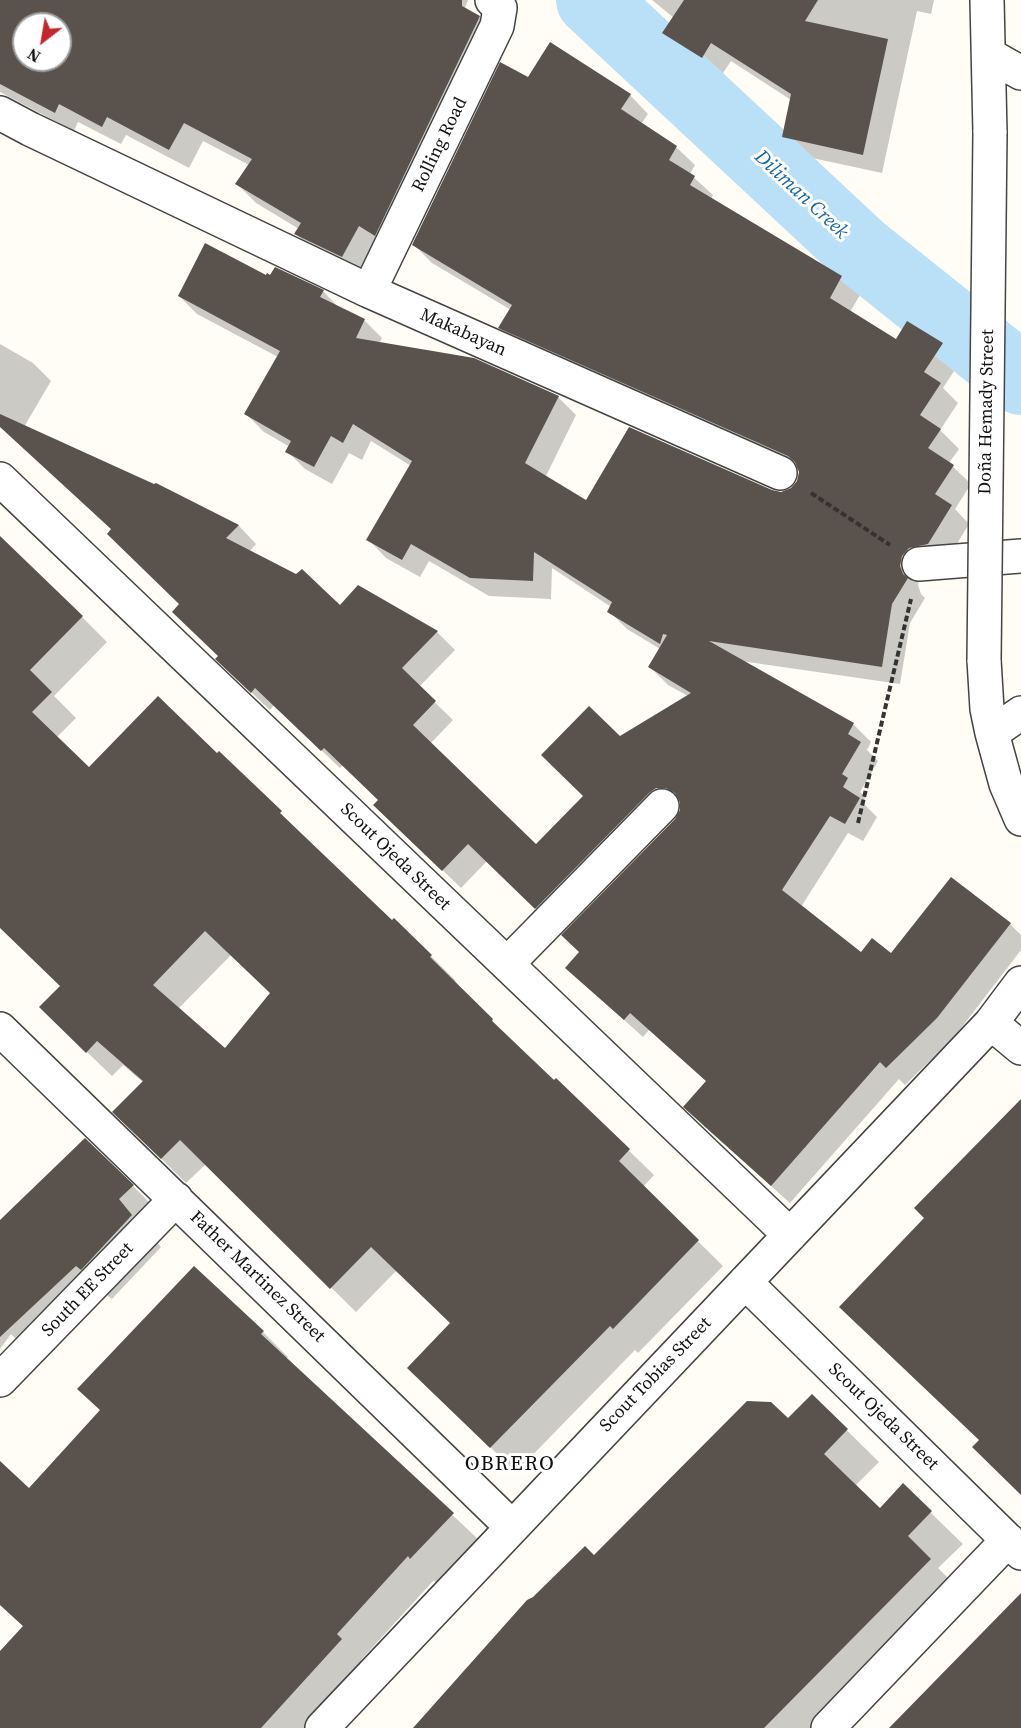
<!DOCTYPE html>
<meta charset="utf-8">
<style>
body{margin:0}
#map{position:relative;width:1021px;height:1728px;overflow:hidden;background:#fffdf5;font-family:"Source Serif 4",serif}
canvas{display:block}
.north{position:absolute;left:12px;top:12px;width:60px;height:60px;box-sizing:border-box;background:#fff;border:2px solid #a0a0a0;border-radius:50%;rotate:211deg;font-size:16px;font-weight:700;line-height:24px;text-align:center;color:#111}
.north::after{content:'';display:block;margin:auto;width:21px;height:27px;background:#c4262e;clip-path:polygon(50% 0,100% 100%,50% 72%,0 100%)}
</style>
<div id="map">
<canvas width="1021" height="1728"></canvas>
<div class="north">N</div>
</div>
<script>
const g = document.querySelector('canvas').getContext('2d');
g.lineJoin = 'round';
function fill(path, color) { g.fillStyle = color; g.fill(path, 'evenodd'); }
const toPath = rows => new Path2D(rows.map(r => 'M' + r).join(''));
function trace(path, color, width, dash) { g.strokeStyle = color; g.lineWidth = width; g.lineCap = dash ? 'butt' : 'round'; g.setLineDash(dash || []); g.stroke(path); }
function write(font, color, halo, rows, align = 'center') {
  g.font = font + ' "Source Serif 4",serif'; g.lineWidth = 6; g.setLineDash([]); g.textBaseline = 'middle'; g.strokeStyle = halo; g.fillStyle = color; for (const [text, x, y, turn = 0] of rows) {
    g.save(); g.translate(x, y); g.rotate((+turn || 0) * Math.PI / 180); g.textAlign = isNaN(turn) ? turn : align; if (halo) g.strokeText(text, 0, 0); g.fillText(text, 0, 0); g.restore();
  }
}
const shadow = toPath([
 [0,0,468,0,465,8,479,17,498,36,361,275,315,253,296,234,299,229,256,203,237,184,249,165,203,141,189,168,126,135,121,144,78,122,74,131,0,92],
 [24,24,60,24,60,60,24,60],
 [652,0,934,0,931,14,917,11,882,173,803,156,783,136,791,100,731,61,721,76,683,52,664,32,674,18],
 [529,79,630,95,648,114,641,124,676,147,695,165,690,174,713,195,711,199,842,277,860,295,850,312,897,341,942,344,960,362,943,388,958,403,940,430,959,449,949,463,971,484,955,509,969,524,946,562,920,575,918,585,921,594,925,598,910,623,900,684,741,661,853,724,871,742,867,750,878,761,860,792,866,797,862,802,877,817,863,841,848,833,801,907,861,955,891,955,1010,924,1021,935,1021,950,955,1036,905,1085,899,1079,790,1203,703,1125,707,1082,649,1030,643,1037,585,985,581,952,677,820,681,812,682,805,676,805,554,926,487,861,461,888,376,805,380,801,343,765,340,768,274,705,270,710,235,677,181,604,112,530,0,425,0,344,33,363,51,381,24,427,155,486,156,485,239,526,256,544,249,552,340,607,358,587,437,632,455,650,419,687,453,720,430,744,536,846,585,796,620,738,688,696,668,685,650,667,660,649,627,629,609,611,611,607,552,568,551,599,489,596,429,561,420,577,386,558,368,539,411,466,371,441,362,460,349,453,332,484,305,469,287,451,290,447,264,432,246,414,278,357,197,314,179,296,266,277,323,291,339,308,364,320,382,338,379,344,558,397,576,415,546,476,586,502,772,492,782,493,791,490,798,482,800,470,518,346,500,328,511,310,432,263,414,245],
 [0,551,82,617,107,642,54,696,76,718,56,738,89,769,217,755,219,753,392,923,394,920,431,956,456,981,454,983,517,1045,516,1046,554,1082,556,1080,654,1175,643,1187,723,1266,638,1353,635,1350,516,1472,434,1393,452,1324,397,1270,356,1312,206,1164,186,1183,139,1137,144,1083,123,1065,112,1076,66,1032,62,986,0,927],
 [231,955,272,994,225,1050,178,1009],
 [133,1186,163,1216,148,1231,161,1247,112,1299,107,1295,37,1361,11,1334,0,1349,0,1222],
 [263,1332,288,1357,286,1359,478,1539,436,1583,434,1580,361,1660,366,1665,309,1728,0,1728,0,1654,24,1627,0,1605,0,1463,29,1490],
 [812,1396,879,1462,855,1486,880,1510,903,1486,963,1544,938,1568,962,1592,827,1728,415,1728,594,1557,788,1420]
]);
const river = toPath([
 [592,0,860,250,1021,379]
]);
const building = toPath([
 [0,0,462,0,462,6,480,16,375,236,359,226,342,257,294,234,301,223,235,184,252,159,184,123,169,150,107,117,102,127,59,104,55,113,0,84],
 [24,24,60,24,60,60,24,60],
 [684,0,818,0,805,21,888,39,863,155,782,137,791,94,711,43,702,58,662,33],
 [550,42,631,94,621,109,677,146,669,160,695,176,690,185,842,276,830,298,896,339,907,321,943,343,924,372,941,383,920,415,941,429,928,448,954,465,935,494,952,505,928,544,909,548,902,556,900,566,903,574,908,578,892,604,882,667,709,641,854,723,848,734,861,742,842,774,848,778,843,787,860,798,845,824,830,816,782,890,861,952,872,938,891,953,951,877,1011,923,937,1018,886,1068,880,1062,771,1186,683,1107,706,1081,630,1013,624,1020,565,968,579,952,561,935,675,819,680,810,680,802,675,793,666,788,656,788,649,793,535,909,468,844,442,871,373,805,378,800,324,748,321,751,255,688,251,693,215,659,218,656,172,612,179,604,107,534,111,529,0,427,0,414,154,484,156,483,239,525,226,538,296,574,302,569,340,605,358,585,438,631,402,668,436,701,413,725,536,844,583,796,541,755,589,706,620,736,691,693,648,667,667,635,663,634,660,644,607,612,612,602,534,552,533,581,470,578,411,544,402,560,366,540,412,461,353,424,343,443,331,436,314,467,285,452,291,441,244,414,280,351,178,296,205,243,266,275,267,273,270,275,275,267,324,290,320,297,365,319,356,338,474,358,559,396,525,463,586,500,629,427,772,490,781,492,791,488,797,481,799,472,795,462,788,456,498,328,512,305,412,245,500,62,528,77],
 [0,536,83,616,30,670,52,692,32,712,89,767,158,696,217,753,219,751,282,811,280,813,392,920,394,918,432,955,430,957,493,1019,492,1021,554,1080,556,1078,630,1149,619,1161,699,1240,613,1329,610,1326,490,1448,407,1368,450,1323,371,1247,330,1289,180,1140,161,1159,112,1112,143,1081,97,1041,86,1053,39,1007,60,986,0,928],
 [205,931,270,993,225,1048,153,985],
 [1021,1099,1021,1495,972,1447,979,1440,839,1307,924,1218,914,1208],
 [85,1138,134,1185,119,1199,132,1215,81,1270,76,1266,0,1337,0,1220],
 [194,1266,264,1331,261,1334,454,1513,410,1559,408,1556,337,1634,342,1639,261,1728,0,1728,0,1651,23,1626,0,1605,0,1461,29,1488,100,1410,77,1389],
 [812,1394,848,1429,824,1454,880,1508,903,1483,932,1511,908,1536,931,1559,764,1728,413,1728,527,1600,533,1597,585,1546,594,1555,747,1401,771,1402,788,1418],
 [1021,1593,1021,1728,889,1728]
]);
const path = toPath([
 [811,493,890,545],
 [858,823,911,599]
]);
const minor = toPath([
 [987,0,990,133],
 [989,55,1021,73],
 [0,113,30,129,369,291,780,473],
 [369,291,497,26,500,8,492,0],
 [0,479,790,1235],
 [919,564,1021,556],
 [984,660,987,709,992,733,1006,784,1021,819],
 [992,733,1021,713],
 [507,964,662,806],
 [991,1023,1021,1048],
 [0,1029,512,1527],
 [745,1282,1021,1553],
 [0,1380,176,1199],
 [322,1728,991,1023,1021,983],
 [828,1728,1008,1540]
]);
const minorBridge = toPath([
 [984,660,990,133]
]);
const streetNames = [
 ["Rolling Road",440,145,-64],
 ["Makabayan",463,333,24],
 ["Doña Hemady Street",987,412,-89],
 ["Scout Ojeda Street",395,857,44],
 ["Father Martinez Street",257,1277,44],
 ["South EE Street",88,1290,-46],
 ["Scout Tobias Street",656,1375,-46],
 ["Scout Ojeda Street",883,1417,44]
];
const waterNames = [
 ["Diliman Creek",801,195,43]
];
const quarterNames = [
 ["OBRERO",510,1465]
];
fill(shadow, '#0003');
trace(river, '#b9e0f7', 72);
fill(building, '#5a524d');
trace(minor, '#444', 36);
trace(path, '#333', 4, [6, 3]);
trace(minor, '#fff', 33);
trace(minorBridge, '#444', 36, []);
trace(minorBridge, '#fff', 33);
write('18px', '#111', '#fff', streetNames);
write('italic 20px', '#1768a6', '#fff', waterNames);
g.letterSpacing = '1.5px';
write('21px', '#111', '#fff', quarterNames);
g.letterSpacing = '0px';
</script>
